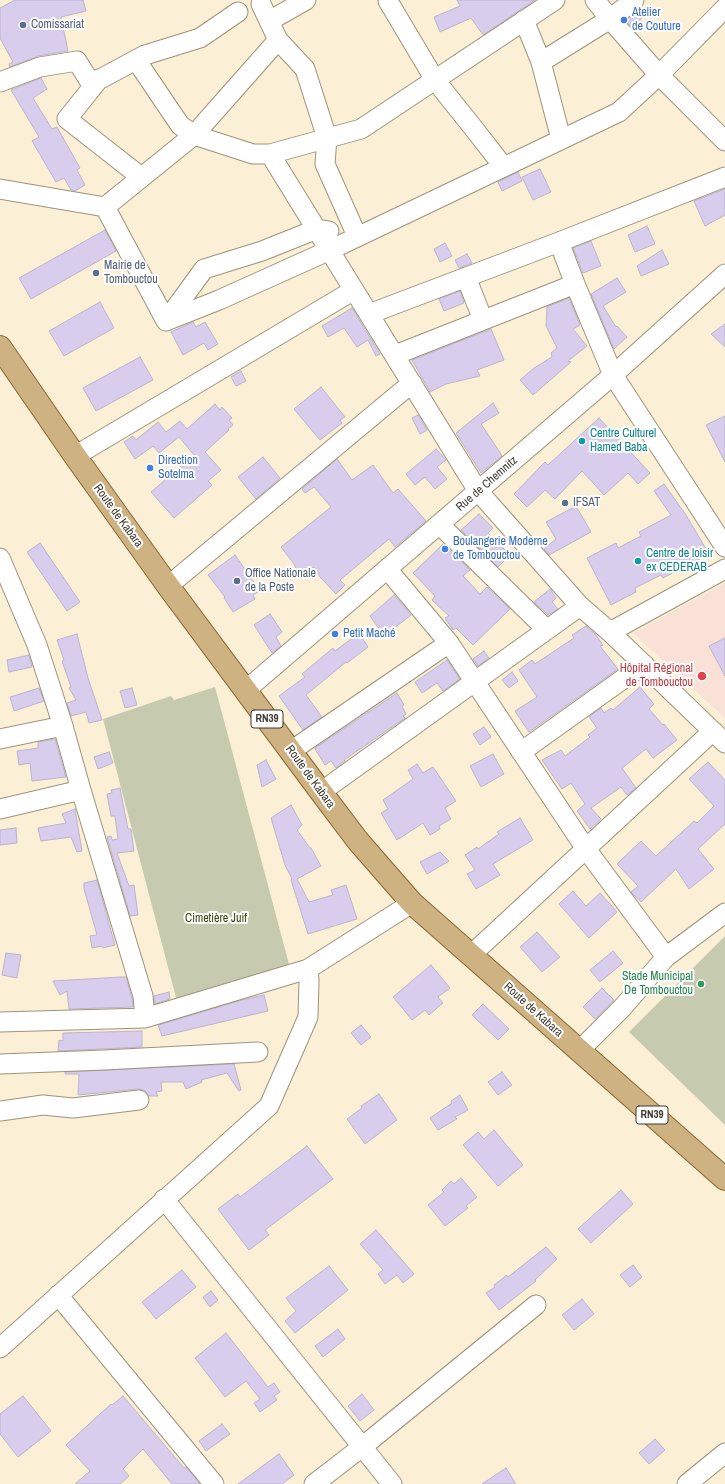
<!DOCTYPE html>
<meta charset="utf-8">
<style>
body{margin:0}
canvas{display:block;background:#fbf0d6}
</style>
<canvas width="725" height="1484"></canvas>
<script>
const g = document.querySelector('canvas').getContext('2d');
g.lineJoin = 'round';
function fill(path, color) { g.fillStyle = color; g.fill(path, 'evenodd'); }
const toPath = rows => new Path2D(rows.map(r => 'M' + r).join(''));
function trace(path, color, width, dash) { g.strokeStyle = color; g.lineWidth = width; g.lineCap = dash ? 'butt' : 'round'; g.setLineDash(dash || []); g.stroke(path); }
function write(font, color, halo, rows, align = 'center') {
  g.font = font + ' "Archivo Narrow",sans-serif'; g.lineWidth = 4; g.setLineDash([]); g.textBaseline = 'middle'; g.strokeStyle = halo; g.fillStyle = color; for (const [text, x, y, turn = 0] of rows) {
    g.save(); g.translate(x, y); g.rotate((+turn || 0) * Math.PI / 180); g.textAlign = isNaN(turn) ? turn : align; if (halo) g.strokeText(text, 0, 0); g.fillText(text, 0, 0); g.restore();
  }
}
const medical = toPath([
 [725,583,725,718,633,633]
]);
const green = toPath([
 [215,687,293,979,179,1009,103,719,171,696,174,700],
 [725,936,725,1125,629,1032]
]);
const building = toPath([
 [15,0,83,0,86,11,61,17,68,51,38,56,10,67,9,64,13,62,0,38,0,8,15,0],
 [457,0,535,0,483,35,471,18,440,32,434,17,460,6,457,0],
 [640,10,644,16,632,27,626,20,640,10],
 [41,78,47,89,33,98,52,129,57,127,80,168,77,170,85,185,75,191,71,190,64,178,56,182,32,141,39,137,11,90,41,78],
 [540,169,551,192,533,200,522,177,540,169],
 [518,172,522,181,502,191,498,182,518,172],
 [725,189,725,215,705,226,694,201,725,189],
 [647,226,655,244,635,252,628,235,647,226],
 [105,230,116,251,31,299,19,278,105,230],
 [591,241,601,266,583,273,573,248,591,241],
 [445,243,452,256,440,262,434,249,445,243],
 [662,250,669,264,641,276,637,266,662,250],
 [467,254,472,263,459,268,455,260,467,254],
 [617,278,626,292,603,306,616,327,617,326,627,337,614,349,591,294,617,278],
 [460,291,464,303,444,311,439,299,460,291],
 [569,298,580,325,573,329,587,346,568,361,571,362,533,395,520,380,534,368,552,357,551,353,557,348,546,326,547,307,569,298],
 [100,302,114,328,64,356,49,331,100,302],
 [352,308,380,354,376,356,368,340,357,347,344,328,328,337,322,326,352,308],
 [193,322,196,327,205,322,218,344,208,350,204,343,183,355,171,332,193,322],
 [725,324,725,347,711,334,725,324],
 [491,329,504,360,477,370,480,376,446,384,430,392,412,360,491,329],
 [140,357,153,380,96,411,83,388,140,357],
 [241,371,246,381,236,386,231,377,241,371],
 [321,387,345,417,340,420,342,423,320,440,294,409,321,387],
 [493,403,499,413,481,424,499,451,502,456,481,473,456,433,493,403],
 [215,404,220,410,222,407,232,418,229,420,233,425,228,429,229,430,205,452,221,470,208,481,212,485,174,518,151,492,194,455,179,437,159,453,153,446,135,459,124,442,133,436,136,440,158,422,166,432,180,421,187,429,215,404],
 [418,415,427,430,420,434,412,418,418,415],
 [725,416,725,462,706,425,725,416],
 [599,418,650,473,638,484,628,473,604,495,582,471,555,499,545,490,527,507,514,494,545,462,548,465,599,418],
 [436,449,446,460,437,467,447,479,435,489,425,477,415,485,406,474,436,449],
 [263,457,280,478,256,499,238,477,263,457],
 [337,459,352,480,373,465,393,493,398,489,426,521,395,547,389,539,340,580,345,585,336,594,320,577,314,567,299,575,294,564,281,547,331,507,314,487,305,493,302,489,337,459],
 [664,484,686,515,709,554,663,578,661,575,635,588,636,592,611,605,587,558,616,543,618,548,641,536,639,532,671,515,654,491,664,484],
 [576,506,591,532,549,555,544,549,556,539,546,522,576,506],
 [479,514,493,528,488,533,510,555,498,567,461,530,479,514],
 [40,543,80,602,67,611,27,552,40,543],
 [443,544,470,570,463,576,480,594,487,587,510,609,473,645,456,628,453,630,445,618,449,616,432,600,435,596,413,573,443,544],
 [235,555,260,591,253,595,255,599,233,612,224,598,225,597,208,575,235,555],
 [550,589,556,598,552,602,558,609,548,615,534,602,550,589],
 [394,595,411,615,384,636,370,616,394,595],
 [270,614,282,632,276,637,281,646,272,653,254,625,270,614],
 [586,626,595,634,603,645,600,646,618,669,529,732,515,711,537,697,519,670,532,660,535,664,574,638,572,635,586,626],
 [359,633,368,647,347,663,346,662,306,695,322,717,303,730,279,696,305,677,302,674,333,648,335,651,359,633],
 [77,634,88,678,102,720,89,723,86,712,71,716,67,703,76,700,69,688,71,687,62,661,64,660,57,640,77,634],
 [725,638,725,676,709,646,725,638],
 [484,651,489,658,478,666,473,659,484,651],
 [29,655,32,667,9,672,7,660,29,655],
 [447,660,460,679,443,691,437,683,422,693,415,682,447,660],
 [512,672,518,681,509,688,502,680,512,672],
 [640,687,654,704,649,709,663,725,664,724,677,740,653,758,646,749,622,768,636,788,627,795,621,787,591,808,601,819,590,829,577,811,585,804,571,783,562,789,542,760,561,750,565,756,590,737,588,735,597,728,589,717,601,708,604,713,611,708,613,710,640,687],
 [39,688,44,701,14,711,10,697,39,688],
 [132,688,137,705,125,708,120,691,132,688],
 [397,693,404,705,402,706,406,714,403,716,405,718,344,760,345,761,336,768,331,761,325,765,315,749,315,748,397,693],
 [484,727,491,737,480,745,473,734,484,727],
 [55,739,66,777,32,781,30,763,19,765,17,751,38,748,38,742,55,739],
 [109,752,113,763,98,769,94,757,109,752],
 [493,754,504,774,481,787,470,766,493,754],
 [266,760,276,779,262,787,257,765,266,760],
 [708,762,725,780,725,824,698,849,714,869,689,889,676,869,641,902,631,892,638,886,617,864,641,841,656,856,694,821,697,823,714,806,689,779,708,762],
 [417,764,423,773,433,767,456,801,445,808,451,819,439,826,440,829,430,835,423,823,397,840,381,813,388,809,383,800,413,779,408,770,417,764],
 [120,788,128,829,131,829,134,851,117,853,129,886,134,885,138,915,130,916,107,837,111,836,112,840,118,839,115,816,111,816,107,794,112,793,111,790,120,788],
 [291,805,302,825,297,830,310,848,311,848,321,866,297,879,309,902,333,895,331,890,346,885,357,919,308,934,291,880,292,879,285,865,271,818,291,805],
 [75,809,82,851,77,852,71,837,41,841,38,828,66,823,62,814,75,809],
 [520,818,533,840,493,864,500,875,476,889,467,874,475,870,465,855,477,847,478,849,499,834,497,832,520,818],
 [16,828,17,843,0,845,0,830,16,828],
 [440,852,449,861,427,874,420,862,440,852],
 [97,880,115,945,103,948,102,946,92,948,90,936,97,935,84,889,84,883,97,880],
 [573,891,586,906,600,893,617,912,589,938,559,904,573,891],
 [537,932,560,957,542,972,520,947,537,932],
 [613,951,623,963,600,982,590,970,613,951],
 [6,953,21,955,17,978,2,975,6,953],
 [431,965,450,988,438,997,443,1003,429,1015,425,1010,412,1020,393,997,431,965],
 [121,977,126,977,132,998,133,1007,69,1009,67,991,60,995,53,981,121,977],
 [602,988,614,1000,595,1019,583,1007,602,988],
 [169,992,170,999,155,1004,154,996,169,992],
 [264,995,268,1011,162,1036,158,1025,242,1000,264,995],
 [483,1004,509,1029,498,1040,472,1015,483,1004],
 [361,1025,371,1037,361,1045,351,1033,361,1025],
 [142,1031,142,1047,58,1051,59,1040,63,1041,63,1033,142,1031],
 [234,1064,241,1090,239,1091,227,1073,201,1080,202,1082,186,1089,183,1082,161,1082,162,1091,156,1092,158,1096,149,1096,144,1090,138,1089,78,1095,79,1074,65,1074,65,1072,234,1064],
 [502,1072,512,1085,498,1095,488,1082,502,1072],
 [379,1094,397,1120,365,1144,347,1119,362,1108,361,1106,379,1094],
 [460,1095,468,1110,455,1117,457,1119,438,1130,430,1118,452,1103,451,1101,460,1095],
 [494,1130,523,1165,498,1186,463,1145,478,1132,484,1139,494,1130],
 [307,1146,333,1179,265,1230,269,1235,249,1250,218,1209,238,1194,240,1197,307,1146],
 [461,1178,477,1197,466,1206,468,1208,445,1226,428,1205,444,1192,442,1190,451,1181,454,1184,461,1178],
 [621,1190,633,1204,591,1243,578,1229,621,1190],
 [376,1230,414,1274,403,1283,397,1275,385,1284,378,1274,383,1270,360,1244,376,1230],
 [546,1247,557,1259,535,1280,536,1281,499,1310,486,1293,495,1287,494,1285,507,1275,508,1277,546,1247],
 [633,1265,642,1277,630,1287,620,1275,633,1265],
 [329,1266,348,1290,295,1333,285,1321,296,1311,286,1298,329,1266],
 [182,1270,196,1287,156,1319,142,1302,182,1270],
 [211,1291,218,1300,210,1307,203,1297,211,1291],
 [582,1299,594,1314,574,1330,562,1315,582,1299],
 [338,1329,345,1339,323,1357,315,1346,338,1329],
 [226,1333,268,1387,274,1383,280,1392,274,1396,277,1400,260,1412,254,1403,260,1399,246,1381,225,1397,195,1358,226,1333],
 [362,1394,374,1410,360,1421,348,1406,362,1394],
 [23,1396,51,1431,18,1457,0,1434,0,1414,23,1396],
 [123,1396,184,1468,186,1467,200,1484,172,1484,143,1449,123,1469,129,1476,120,1484,75,1484,90,1471,66,1445,111,1404,112,1405,123,1396],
 [222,1424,230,1434,206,1451,199,1441,222,1424],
 [655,1439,665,1450,649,1464,639,1453,655,1439],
 [279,1454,294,1475,282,1484,238,1484,279,1454],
 [506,1468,516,1484,482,1484,506,1468]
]);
const minor = toPath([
 [389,0,388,1,435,80,471,125,503,166],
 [595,0,610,19,659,75,725,141],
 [524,20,541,62,561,139],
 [269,21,306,0],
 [278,40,305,69,327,138,325,164,357,236],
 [136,60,180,125,194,135,278,40,261,4],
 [541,62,610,19,634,0],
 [99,79,67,119,141,177],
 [0,82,40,67,77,61,90,82,102,78,145,55,200,38,238,12],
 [270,154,478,491,580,606,610,632,725,743],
 [0,189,105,207,194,135,253,154,270,154,361,129,555,0],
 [105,207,166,321,219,300,330,250,619,112,659,75,725,8],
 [559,242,575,284],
 [466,277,483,320],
 [369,314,559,242,725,177],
 [166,321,204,269,262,251,317,229,329,231],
 [395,355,575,284,613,375,725,547],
 [75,456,354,290],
 [439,524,547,630],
 [0,558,37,645,63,726,81,790,143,996,145,1018,0,1022],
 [388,570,449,643,586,849,666,957],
 [168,586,412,383],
 [610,632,725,569],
 [246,690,613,375,725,274],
 [0,739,63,726],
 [291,751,449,643],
 [521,752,644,664],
 [321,792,580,606],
 [0,809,81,790],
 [471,955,713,731],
 [145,1018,308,969],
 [579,1051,622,1008,666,957,725,913],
 [0,1064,104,1060,258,1052],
 [0,1111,43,1105,73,1108,139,1100],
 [164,1199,392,1484],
 [58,1295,214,1484],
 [0,1348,269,1106,308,1017,309,980,308,969,412,903],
 [314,1484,362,1447,536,1305],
 [687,1484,725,1453]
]);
const major = toPath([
 [0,347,75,456,168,586,321,792,358,841,412,903,725,1179]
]);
const markers = [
 [624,20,4,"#3f7fe0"],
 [23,25,4,"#5c6f8a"],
 [96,273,4,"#5c6f8a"],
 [582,441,4,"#0f9aa8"],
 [150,468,4,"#3f7fe0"],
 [565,503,4,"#5c6f8a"],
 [445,549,4,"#3f7fe0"],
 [638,561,4,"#0f9aa8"],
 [237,581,4,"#5c6f8a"],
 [335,634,4,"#3f7fe0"],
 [702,676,5,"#e0444e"],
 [701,984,4,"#2e9e5b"]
];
const shields = [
 [267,719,32],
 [652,1115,32]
];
const shieldNames = [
 ["RN39",267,719],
 ["RN39",652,1115]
];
const shopNames = [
 ["Atelier",632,13],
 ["de Couture",632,27],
 ["Direction",158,461],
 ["Sotelma",158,475],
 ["Boulangerie Moderne",453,542],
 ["de Tombouctou",453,556],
 ["Petit Maché",343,634]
];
const serviceNames = [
 ["Comissariat",31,25],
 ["Mairie de",104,266],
 ["Tombouctou",104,280],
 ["IFSAT",573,503],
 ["Office Nationale",245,574],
 ["de la Poste",245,588]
];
const cultureNames = [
 ["Centre Culturel",590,434],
 ["Hamed Baba",590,448],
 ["Centre de loisir",646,554],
 ["ex CEDERAB",646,568]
];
const streetNames = [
 ["Rue de Chemnitz",487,484,-41],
 ["Route de Kabara",118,516,54],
 ["Route de Kabara",310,777,54],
 ["Route de Kabara",533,1010,42]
];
const healthNames = [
 ["Hôpital Régional",693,669],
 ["de Tombouctou",693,683]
];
const parkNames = [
 ["Cimetière Juif",216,919]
];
const leisureNames = [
 ["Stade Municipal",693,977],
 ["De Tombouctou",693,991]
];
fill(medical, '#f9e1d7');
fill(green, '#c6cbb0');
fill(building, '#d8cded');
trace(building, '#bcb4cd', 1);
trace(minor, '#9d937b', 21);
trace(major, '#87662f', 24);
trace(minor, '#fff', 19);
trace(major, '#cfb282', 22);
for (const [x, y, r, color] of markers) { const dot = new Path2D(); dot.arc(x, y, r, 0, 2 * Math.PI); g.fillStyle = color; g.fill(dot); trace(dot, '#fff', 1.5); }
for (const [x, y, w] of shields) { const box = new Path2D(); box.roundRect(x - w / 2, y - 9, w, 18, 3); g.fillStyle = '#fff'; g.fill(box); trace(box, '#3d392f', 1); }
write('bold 11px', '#3d392f', null, shieldNames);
write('12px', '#366cbe', '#fff', shopNames, 'left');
write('12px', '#4e5e75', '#fff', serviceNames, 'left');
write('12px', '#0d838f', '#fff', cultureNames, 'left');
write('12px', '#3d392f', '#fff', streetNames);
write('12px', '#be3a42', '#fff', healthNames, 'right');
write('12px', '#3b420a', '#fff', parkNames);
write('12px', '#27864d', '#fff', leisureNames, 'right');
</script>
